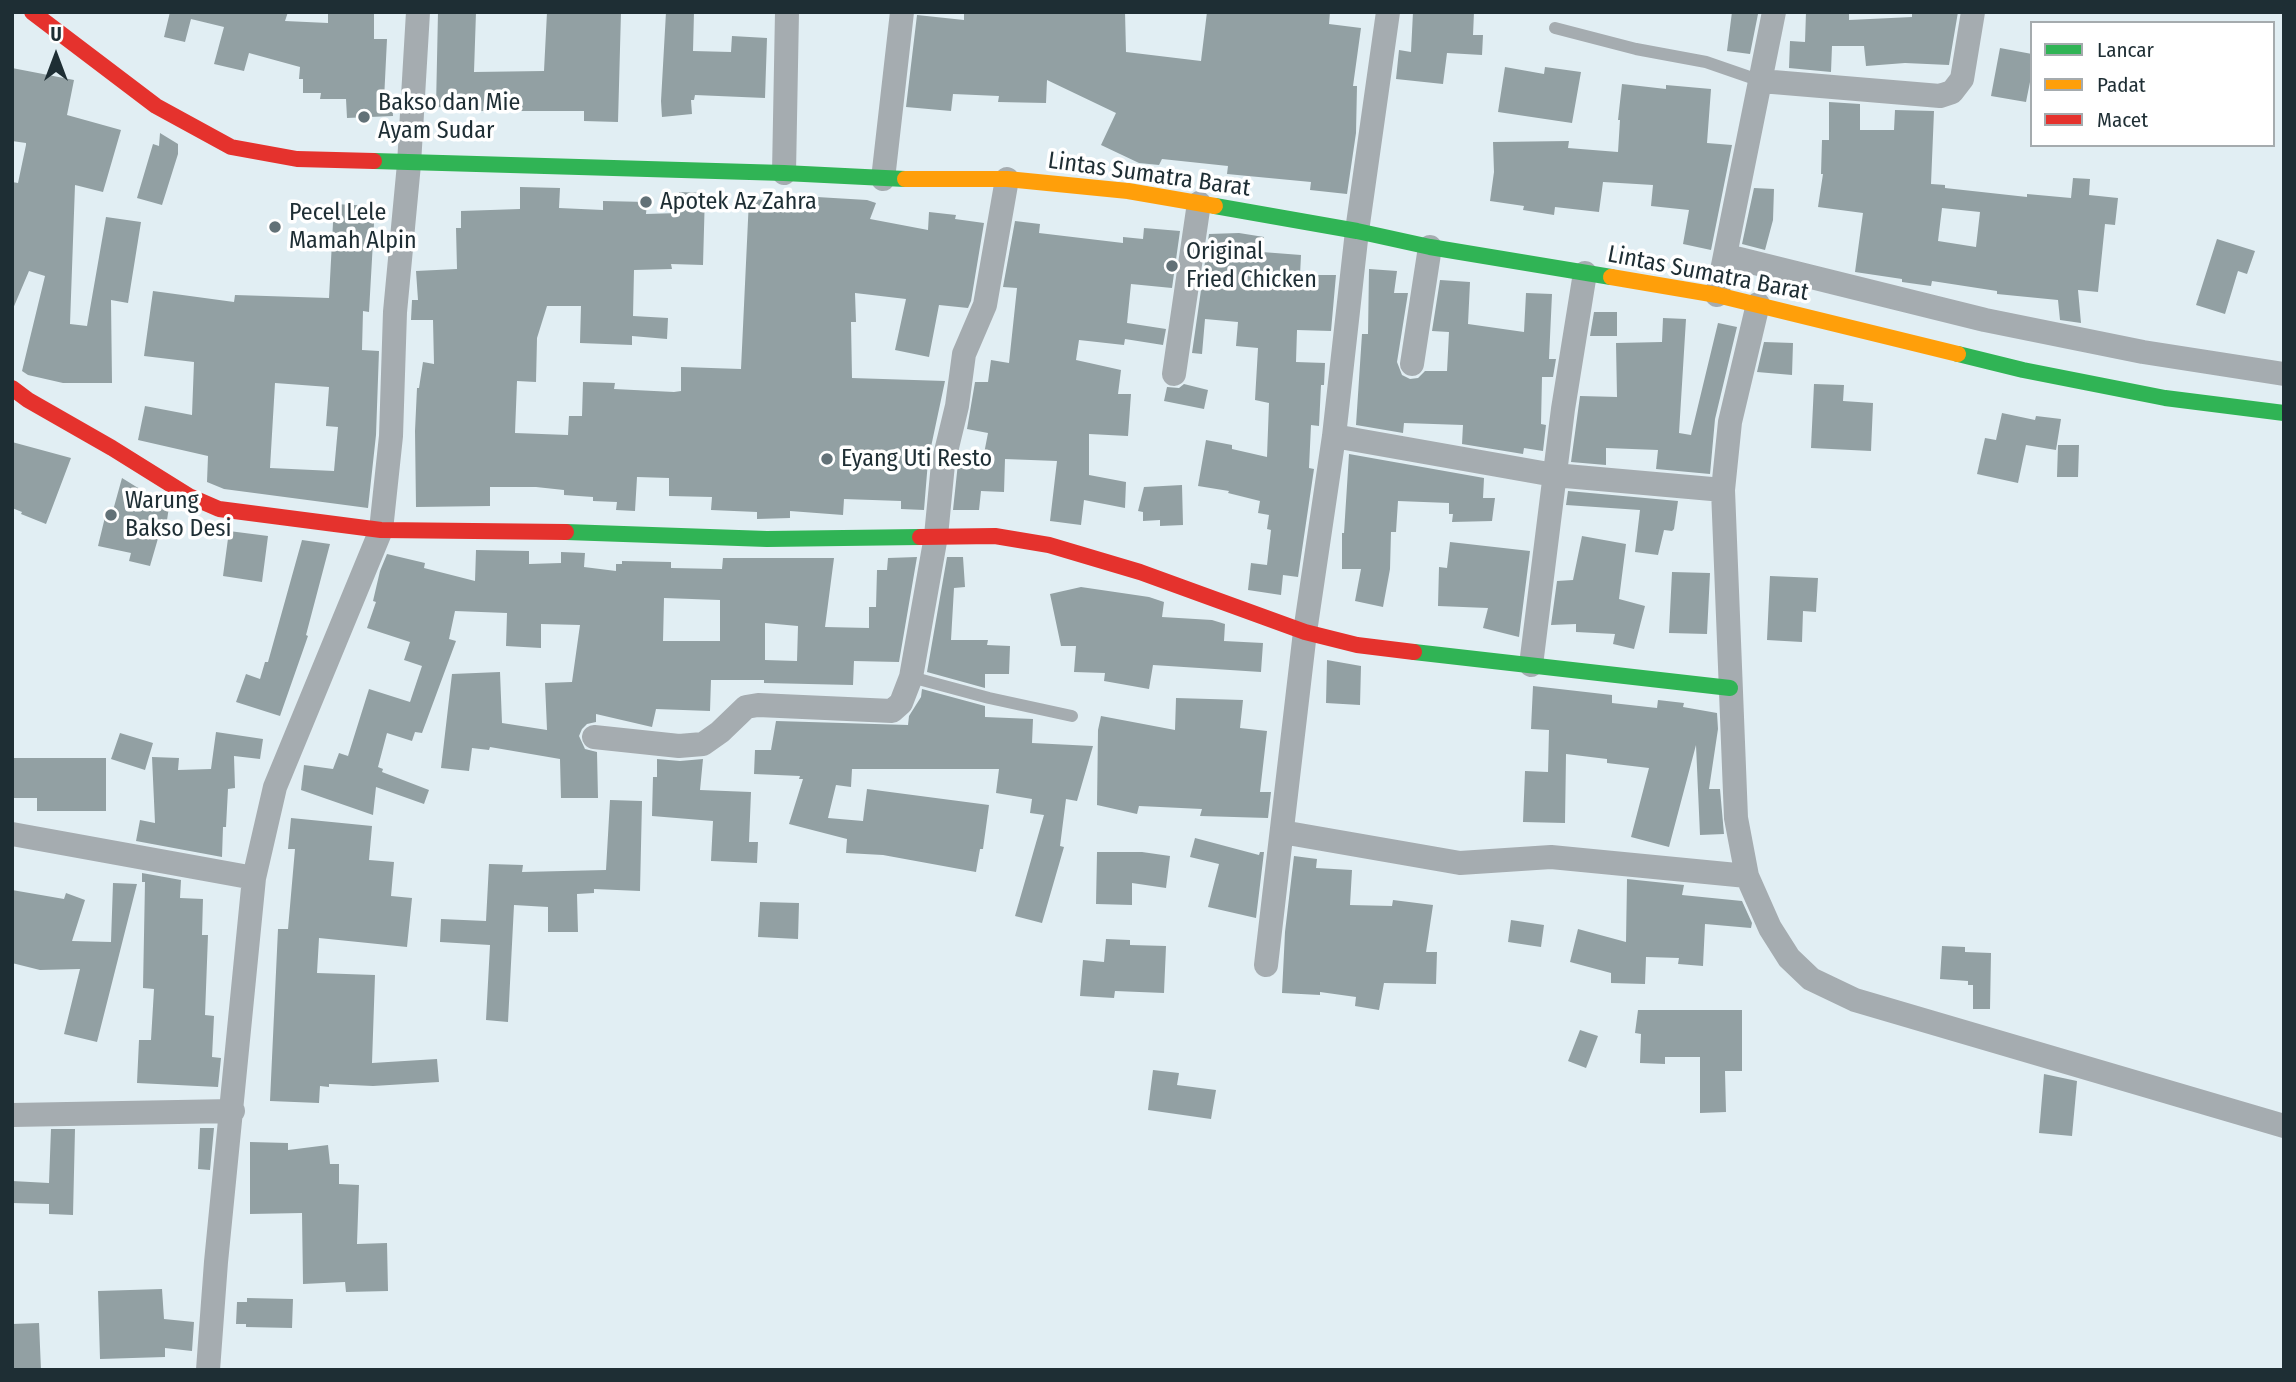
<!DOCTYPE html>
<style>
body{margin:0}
#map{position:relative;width:2296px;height:1382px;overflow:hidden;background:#e1eef3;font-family:"Fira Sans Condensed",sans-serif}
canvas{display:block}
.frame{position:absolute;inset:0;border:14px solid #1e2e34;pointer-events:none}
.legend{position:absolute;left:2030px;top:21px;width:245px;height:126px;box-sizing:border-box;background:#fff;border:2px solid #a5abae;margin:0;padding:9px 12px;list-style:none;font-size:21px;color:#1e2e34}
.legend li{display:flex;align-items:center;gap:14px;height:35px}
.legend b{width:35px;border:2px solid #a5abae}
.north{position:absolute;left:21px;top:21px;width:70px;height:70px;-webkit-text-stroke:5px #fff;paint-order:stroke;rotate:0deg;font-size:19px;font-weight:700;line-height:28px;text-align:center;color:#1e2e34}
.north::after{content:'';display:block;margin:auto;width:24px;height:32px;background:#1e2e34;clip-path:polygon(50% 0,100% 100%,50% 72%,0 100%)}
</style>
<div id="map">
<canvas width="2296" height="1382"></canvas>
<div class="frame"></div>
<ul class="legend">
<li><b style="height:9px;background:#30b455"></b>Lancar</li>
<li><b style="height:9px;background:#ff9f0a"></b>Padat</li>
<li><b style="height:9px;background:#e5322d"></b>Macet</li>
</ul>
<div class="north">U</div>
</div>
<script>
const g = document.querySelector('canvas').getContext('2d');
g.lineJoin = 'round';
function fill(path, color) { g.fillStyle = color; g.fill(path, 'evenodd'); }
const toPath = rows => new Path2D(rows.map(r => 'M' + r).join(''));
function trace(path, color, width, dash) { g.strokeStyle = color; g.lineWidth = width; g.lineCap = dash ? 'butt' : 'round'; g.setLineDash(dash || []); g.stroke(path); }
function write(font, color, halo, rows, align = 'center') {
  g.font = font + ' "Fira Sans Condensed",sans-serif'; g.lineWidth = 7; g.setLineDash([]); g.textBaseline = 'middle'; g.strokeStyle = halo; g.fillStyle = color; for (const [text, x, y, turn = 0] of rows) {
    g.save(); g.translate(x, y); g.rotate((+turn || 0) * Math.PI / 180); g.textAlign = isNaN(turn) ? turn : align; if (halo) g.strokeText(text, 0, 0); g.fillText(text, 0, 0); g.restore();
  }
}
const building = toPath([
 [170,12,288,12,285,21,328,23,328,12,374,12,374,39,387,39,384,100,392,99,393,116,347,118,346,99,320,99,321,93,303,93,303,79,299,79,300,67,249,53,244,71,214,64,224,27,191,19,185,42,164,37],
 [438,12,476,12,474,72,544,71,547,12,621,12,618,122,584,121,584,111,477,111,477,109,436,107],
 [666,12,694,12,693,51,731,52,732,36,767,38,765,98,695,95,694,100,691,100,692,114,662,117,661,101],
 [964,12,1125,12,1126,52,1201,61,1207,12,1330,12,1329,24,1361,28,1353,86,1357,86,1356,133,1347,194,1310,190,1311,182,1227,174,1228,166,1162,159,1159,165,1139,163,1101,145,1116,113,1047,80,1046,103,998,102,999,96,953,94,951,111,906,107,917,15,964,20],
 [1413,12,1474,12,1473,35,1483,35,1482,55,1447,53,1443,84,1396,79,1399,50,1411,52],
 [1732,12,1758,14,1750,54,1727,51],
 [1806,12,1849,12,1849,20,1912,17,1912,12,1958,12,1949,65,1905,63,1866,66,1864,46,1832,46,1831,72,1789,68,1790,41,1805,42],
 [2000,48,2032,54,2032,72,2026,102,1991,96],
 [1505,67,1544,74,1545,67,1581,72,1572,123,1498,112],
 [12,68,74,80,67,115,121,130,103,192,75,185,70,324,87,326,106,217,141,222,128,303,111,300,112,383,63,383,28,375,22,371,45,276,29,271,12,311,12,182,18,183,26,145,26,143,12,141],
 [1622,84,1666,89,1666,85,1711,89,1707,143,1732,145,1711,250,1683,244,1689,210,1651,206,1653,185,1603,182,1599,212,1555,207,1554,215,1523,210,1524,206,1490,201,1494,172,1493,142,1569,141,1568,148,1618,152,1620,120,1618,120],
 [1829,102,1860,104,1860,130,1894,130,1895,110,1934,111,1931,184,1945,185,1945,188,2027,197,2027,194,2071,198,2073,178,2090,179,2089,195,2118,198,2115,225,2105,224,2098,292,2078,290,2081,323,2060,320,2058,300,1997,294,1997,291,1932,281,1931,286,1902,282,1902,279,1855,272,1863,213,1818,207,1823,174,1821,174,1822,140,1829,140],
 [1942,208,1980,212,1976,247,1938,241],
 [160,133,178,144,178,154,162,205,137,198,153,144,159,146],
 [520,187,560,188,559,208,603,210,603,201,647,202,646,214,679,213,679,192,705,193,703,265,671,264,672,269,634,270,633,316,668,318,667,339,632,336,632,345,580,343,581,306,547,306,537,338,536,382,517,381,515,433,568,435,569,416,582,416,583,382,615,383,614,389,674,392,681,391,681,367,741,369,749,199,800,202,800,196,867,200,876,203,870,219,928,230,929,212,956,215,955,219,984,223,971,301,968,308,939,305,929,357,895,350,906,299,855,293,856,322,851,322,852,378,945,381,928,461,924,510,901,509,901,501,844,499,843,515,790,511,790,518,757,519,757,512,711,510,712,497,669,496,669,478,637,477,635,511,616,510,617,502,593,501,593,497,564,495,564,490,536,487,490,487,490,506,416,507,415,431,417,388,419,388,423,362,434,364,433,320,411,320,412,300,418,300,416,271,457,269,456,228,461,228,461,211,520,209],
 [1754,188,1774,189,1773,220,1765,250,1742,244],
 [334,204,375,206,369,312,363,311,362,350,379,351,376,435,368,508,224,489,207,482,208,456,138,440,145,406,192,415,194,362,144,356,153,291,234,302,235,295,329,298],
 [275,383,329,387,326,426,338,427,334,471,270,468],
 [1015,221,1040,224,1039,233,1123,243,1123,237,1143,239,1144,228,1180,231,1172,288,1131,284,1127,323,1166,329,1163,345,1125,339,1124,345,1079,340,1076,360,1121,370,1118,394,1131,394,1128,436,1089,434,1089,475,1126,482,1125,508,1084,500,1081,525,1050,521,1057,461,1005,459,1004,492,981,491,979,510,953,510,958,463,982,464,988,433,967,429,975,382,988,382,991,360,1009,363,1017,288,1003,287],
 [1239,233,1264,237,1262,252,1301,255,1300,275,1336,275,1331,331,1297,330,1296,362,1325,363,1324,385,1321,385,1319,426,1311,425,1309,468,1314,469,1298,577,1283,575,1281,595,1248,590,1251,563,1267,565,1271,530,1267,529,1269,515,1258,513,1260,501,1228,493,1229,491,1198,486,1206,440,1232,445,1232,449,1267,457,1269,403,1255,400,1258,348,1236,346,1238,322,1205,319,1202,354,1192,353,1209,234],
 [2217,239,2255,251,2247,274,2238,271,2225,314,2196,305],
 [1369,269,1397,271,1394,293,1408,293,1397,362,1402,375,1410,379,1418,378,1425,371,1447,371,1449,332,1432,331,1440,280,1470,282,1468,324,1524,332,1526,293,1552,294,1549,359,1556,359,1553,377,1542,377,1541,424,1546,425,1543,451,1524,448,1523,454,1462,444,1463,425,1404,423,1403,433,1356,425,1362,334,1368,334],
 [1594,312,1617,312,1617,336,1590,336],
 [1663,318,1686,319,1679,433,1691,435,1718,323,1737,327,1715,419,1710,474,1656,469,1658,450,1606,448,1606,465,1571,462,1580,396,1617,397,1616,343,1662,342],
 [1764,342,1793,343,1792,375,1757,372],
 [1184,384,1208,390,1204,409,1164,401,1167,387,1179,388],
 [1814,384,1844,385,1843,401,1873,403,1871,451,1811,448],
 [2002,413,2035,420,2036,416,2061,419,2056,450,2026,445,2018,483,1977,474,1985,438,1996,440],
 [12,442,71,458,46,524,21,514,22,512,12,508],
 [2058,445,2079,445,2078,477,2057,477],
 [1349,454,1484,478,1483,498,1495,498,1492,521,1452,522,1453,514,1449,514,1449,503,1398,501,1396,532,1391,532,1390,569,1383,607,1355,601,1361,569,1342,569,1342,533,1344,533],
 [122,478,169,507,167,520,161,519,159,535,150,566,129,561,131,553,98,546,106,513,112,514],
 [1182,485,1183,525,1160,526,1160,520,1143,521,1143,512,1138,511,1144,487],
 [1568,491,1678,501,1674,529,1672,531,1664,530,1658,555,1635,552,1640,510,1566,505],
 [229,531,268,536,262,582,223,576],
 [1582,536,1626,544,1619,599,1645,606,1634,649,1613,644,1615,634,1576,632,1576,624,1551,625,1557,581,1573,580],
 [302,540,330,544,306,635,308,636,280,716,236,702,246,674,260,679,265,662,268,662],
 [1450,542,1530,551,1519,637,1483,628,1488,608,1438,606,1439,567,1447,568],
 [476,550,529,551,529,564,561,563,561,552,585,553,584,567,616,571,616,564,622,564,622,561,671,562,671,568,722,569,723,558,834,558,825,627,869,628,869,607,876,607,877,570,887,570,888,558,917,557,899,662,854,661,853,685,764,683,764,680,711,680,710,711,656,709,652,727,596,714,596,722,587,724,582,729,579,736,585,749,597,752,598,798,561,798,560,759,490,747,489,750,472,748,469,771,441,768,452,674,500,672,502,723,547,730,545,683,572,682,580,625,541,624,541,648,506,646,507,613,455,611,449,639,456,641,422,733,415,732,412,741,387,733,378,767,383,769,382,772,429,790,424,804,376,787,373,815,301,790,304,765,333,769,339,753,348,756,369,689,410,702,422,666,404,660,410,642,367,628,376,602,373,601,380,571,387,554,425,563,424,568,475,581],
 [664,598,720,600,720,641,663,641],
 [765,623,798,626,797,661,765,660],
 [947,557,963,557,965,587,954,588,951,640,988,640,987,645,1010,646,1009,674,985,674,985,688,927,672],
 [1672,572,1710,573,1707,634,1669,633],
 [1770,576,1818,578,1816,612,1803,611,1802,642,1767,640],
 [1081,587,1149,597,1164,602,1162,617,1212,620,1225,624,1224,641,1263,643,1261,672,1153,665,1149,689,1104,681,1105,673,1074,672,1076,646,1061,646,1050,594],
 [1327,660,1361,666,1360,705,1326,703],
 [1533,686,1612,695,1612,703,1657,708,1658,700,1684,703,1683,707,1717,713,1718,729,1709,789,1720,789,1724,834,1700,835,1696,745,1669,847,1631,837,1649,768,1607,763,1607,759,1566,754,1565,823,1523,822,1525,771,1548,772,1549,730,1531,729],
 [922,689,985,706,985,717,1033,719,1032,743,1093,746,1077,801,1066,799,1060,846,1064,847,1042,923,1015,916,1044,815,1030,813,1032,799,996,793,999,769,852,769,851,787,836,785,828,818,863,821,867,789,989,805,983,849,980,849,976,872,883,855,846,853,847,839,789,824,803,779,799,779,800,776,754,774,755,750,771,750,776,721,908,725,909,716,921,697],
 [1176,698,1243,700,1240,728,1267,731,1260,792,1271,792,1268,818,1200,816,1202,809,1139,806,1137,814,1097,805,1098,730,1101,716,1175,730],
 [216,732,263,739,260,759,234,756,235,788,228,789,226,827,223,827,222,857,136,841,140,820,155,823,152,757,179,758,178,770,211,769],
 [120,733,153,743,145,770,111,759],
 [12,758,106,758,106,811,37,811,37,798,12,798],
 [657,759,680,761,703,759,700,790,751,792,749,842,758,842,757,863,711,861,713,821,652,816,653,777,657,777],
 [610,800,642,801,640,891,594,889,594,893,577,894,578,932,548,932,548,907,514,905,508,1022,486,1020,490,945,440,942,441,919,486,921,489,864,523,865,522,872,606,870],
 [291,818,372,826,369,860,394,862,391,896,412,898,407,947,319,938,317,973,375,975,372,1063,437,1059,439,1082,373,1086,329,1084,329,1087,320,1086,319,1103,270,1101,278,929,288,929,295,849,288,849],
 [1195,838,1259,855,1260,852,1264,852,1256,918,1208,907,1219,864,1190,857],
 [1097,852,1142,852,1170,856,1166,888,1132,883,1132,905,1096,904],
 [1294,856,1317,859,1316,868,1352,870,1350,905,1392,906,1393,900,1433,905,1426,952,1437,952,1436,984,1384,983,1379,1010,1355,1006,1356,997,1320,992,1320,995,1282,993,1285,932],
 [142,873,181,880,180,898,203,899,202,935,208,935,205,1015,214,1016,212,1057,221,1058,218,1087,137,1083,139,1040,151,1040,154,989,143,988,145,882,142,882],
 [1627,879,1684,885,1682,895,1742,901,1752,923,1751,928,1705,924,1703,966,1678,964,1679,958,1646,957,1645,984,1611,983,1611,973,1570,962,1578,929,1626,942],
 [113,883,137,884,97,1042,64,1034,80,969,40,970,12,963,12,890,64,899,66,893,85,900,72,941,111,942],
 [760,902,799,903,798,939,758,937],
 [1511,920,1544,925,1541,947,1508,942],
 [1106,939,1130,940,1130,945,1166,946,1164,993,1115,991,1114,998,1080,996,1083,960,1104,962],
 [1942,946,1965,947,1965,952,1991,953,1990,1009,1973,1009,1973,985,1968,985,1968,981,1940,979],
 [1638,1010,1742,1010,1742,1071,1725,1071,1726,1112,1700,1113,1700,1057,1665,1057,1665,1064,1640,1063,1641,1034,1635,1033],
 [1580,1030,1598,1036,1586,1068,1568,1061],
 [1153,1070,1179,1073,1177,1085,1216,1090,1211,1119,1148,1110],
 [2044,1074,2077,1081,2072,1136,2039,1133],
 [200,1128,214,1128,210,1170,198,1169],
 [51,1129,75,1129,73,1215,49,1214,49,1204,12,1203,12,1181,49,1183],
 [250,1142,288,1143,288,1150,328,1145,330,1164,339,1164,339,1184,359,1185,357,1244,387,1243,388,1291,346,1292,345,1282,303,1284,302,1213,250,1214],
 [162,1289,164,1319,194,1322,192,1351,165,1348,165,1357,100,1359,98,1291],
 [247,1298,293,1299,292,1328,246,1327,246,1324,236,1324,237,1302,247,1302],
 [39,1323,41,1370,12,1370,12,1324]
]);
const lane = toPath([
 [1555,28,1636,49,1706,62,1761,81],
 [911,677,989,698,1072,716]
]);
const street = toPath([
 [1761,81,1940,96,1952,92,1962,79,1973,12],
 [784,173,787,12],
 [883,179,902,12],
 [1727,256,1985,320,2143,352,2284,374],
 [1717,295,1774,12],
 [1758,304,1730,422,1723,490,1736,818,1747,876,1770,928,1789,958,1811,979,1855,1000,2284,1126],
 [1412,364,1430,247],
 [1174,374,1199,203],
 [1334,436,1554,475,1723,490],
 [1531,665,1563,409,1585,273],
 [594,737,679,746,703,744,720,732,746,707,758,705,892,711,901,703,911,677,936,536,943,464,957,406,964,354,985,305,1007,179],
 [1282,832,1460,863,1551,857,1747,876],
 [12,834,254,878],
 [1266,965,1305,632,1334,436,1357,231,1388,12],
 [12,1115,233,1111],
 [208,1370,216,1262,254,878,275,787,381,530,391,436,395,312,409,164,418,12]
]);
const fast = toPath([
 [374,161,784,173,905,179],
 [1215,206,1357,231,1430,247,1611,277],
 [1958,354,2023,370,2165,398,2284,413],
 [566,532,767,539,920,537],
 [1414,652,1730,688]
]);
const slow = toPath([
 [905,179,1007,179,1128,191,1215,206],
 [1611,277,1717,295,1958,354]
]);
const jam = toPath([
 [32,12,156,106,231,147,297,159,374,161],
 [12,388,28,400,112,448,189,496,219,509,381,530,566,532],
 [920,537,995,536,1049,545,1140,572,1305,632,1357,645,1414,652]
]);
const markers = [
 [364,117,7,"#627177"],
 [646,202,7,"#627177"],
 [275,227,7,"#627177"],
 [1172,266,7,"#627177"],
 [827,459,7,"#627177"],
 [111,515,7,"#627177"]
];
const poiNames = [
 ["Bakso dan Mie",378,103],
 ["Ayam Sudar",378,131],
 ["Apotek Az Zahra",660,202],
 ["Pecel Lele",289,213],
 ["Mamah Alpin",289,241],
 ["Original",1186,252],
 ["Fried Chicken",1186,280],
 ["Eyang Uti Resto",841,459],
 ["Warung",125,501],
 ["Bakso Desi",125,529]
];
const streetNames = [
 ["Lintas Sumatra Barat",1149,175,8],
 ["Lintas Sumatra Barat",1708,274,11]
];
fill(building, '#92a0a3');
trace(lane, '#a5acb0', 12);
trace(street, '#a5acb0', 24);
trace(fast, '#30b455', 16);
trace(slow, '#ff9f0a', 16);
trace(jam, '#e5322d', 16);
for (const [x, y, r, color] of markers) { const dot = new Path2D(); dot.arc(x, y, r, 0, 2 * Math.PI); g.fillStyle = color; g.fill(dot); trace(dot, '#fff', 2.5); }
write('24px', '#1e2e34', '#fff', poiNames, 'left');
write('24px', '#1e2e34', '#fff', streetNames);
</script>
